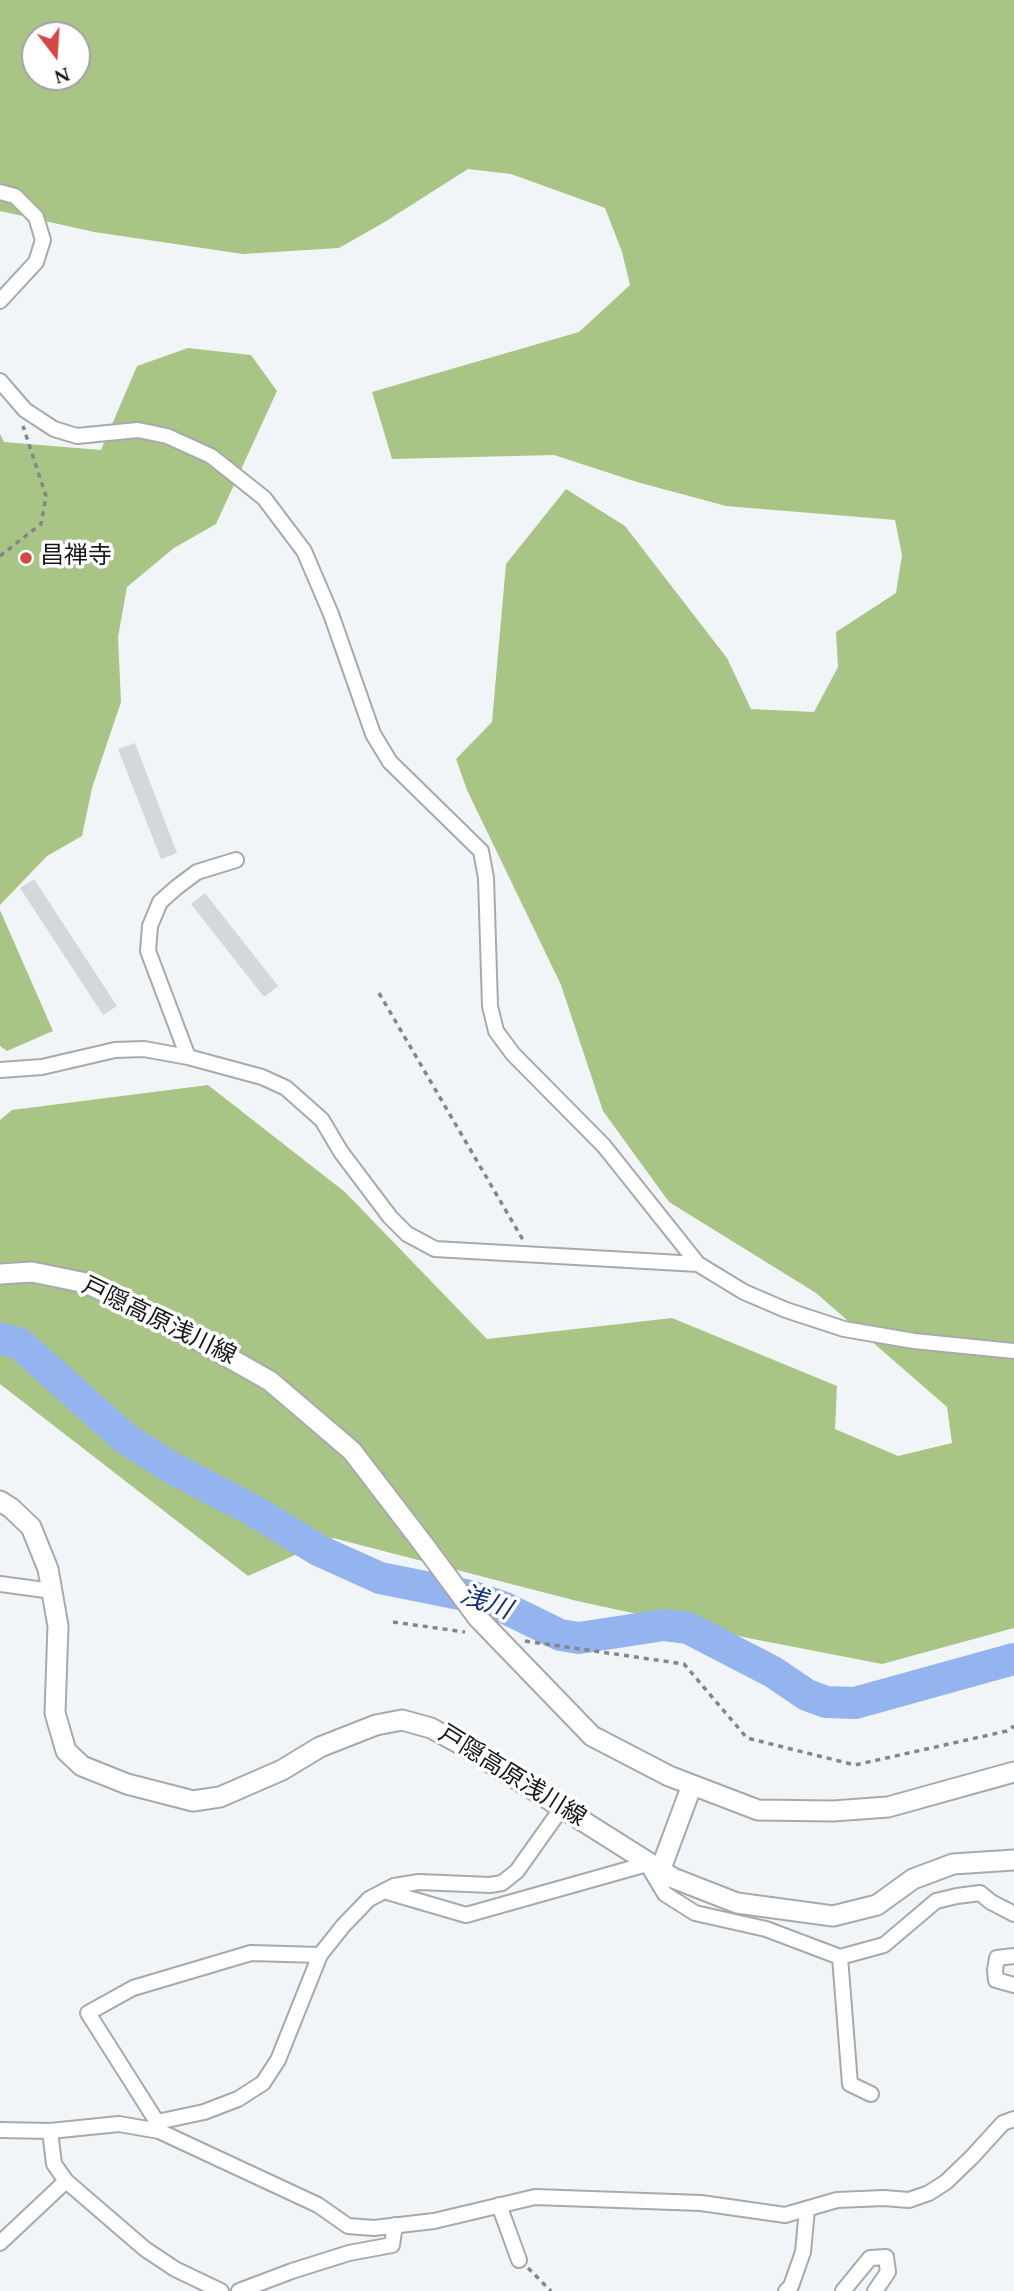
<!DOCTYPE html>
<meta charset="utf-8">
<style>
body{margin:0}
#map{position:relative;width:1014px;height:2291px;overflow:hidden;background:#f2f5f7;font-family:Spectral,serif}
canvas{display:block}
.north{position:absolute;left:21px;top:21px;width:70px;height:70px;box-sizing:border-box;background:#fff;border:2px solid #a3a3a3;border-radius:50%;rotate:163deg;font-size:19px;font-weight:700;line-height:28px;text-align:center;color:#18191a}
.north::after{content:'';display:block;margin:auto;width:24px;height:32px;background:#d54645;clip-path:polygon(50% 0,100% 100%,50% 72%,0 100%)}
</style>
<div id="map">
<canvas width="1014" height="2291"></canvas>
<div class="north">N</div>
</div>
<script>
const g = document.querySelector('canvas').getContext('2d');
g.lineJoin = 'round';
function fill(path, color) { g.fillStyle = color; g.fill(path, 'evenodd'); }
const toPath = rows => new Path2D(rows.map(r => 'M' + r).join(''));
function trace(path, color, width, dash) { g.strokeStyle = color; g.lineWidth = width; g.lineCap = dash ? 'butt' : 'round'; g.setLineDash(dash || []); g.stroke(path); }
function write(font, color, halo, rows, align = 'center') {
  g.font = font + ' Spectral,"Noto Sans JP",serif'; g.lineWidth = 7; g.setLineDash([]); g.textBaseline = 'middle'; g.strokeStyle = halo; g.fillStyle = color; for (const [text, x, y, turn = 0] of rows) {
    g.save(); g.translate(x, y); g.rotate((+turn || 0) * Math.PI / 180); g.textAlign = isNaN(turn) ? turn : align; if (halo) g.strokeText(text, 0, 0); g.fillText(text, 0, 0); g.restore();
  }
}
const forest = toPath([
 [0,0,1014,0,1014,1628,882,1664,753,1639,577,1601,333,1538,248,1576,0,1384,0,1120,12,1110,208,1085,345,1192,487,1339,672,1318,837,1386,835,1429,898,1456,952,1443,947,1407,816,1293,669,1202,603,1111,561,985,467,790,456,759,492,722,506,564,566,489,625,526,727,658,751,709,814,712,838,667,836,632,896,593,902,555,895,520,726,506,637,482,554,455,392,459,372,392,579,332,630,285,622,252,605,208,511,174,468,169,383,223,339,248,243,254,94,232,0,211],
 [35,35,77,35,77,77,35,77],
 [188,348,251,355,277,391,216,524,174,548,127,587,118,637,121,702,92,788,82,836,47,856,0,905,0,434,4,442,101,450,137,366],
 [0,910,53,1031,7,1051,0,1046]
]);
const river = toPath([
 [0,1338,20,1344,126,1439,172,1468,249,1508,320,1551,380,1578,470,1596,505,1608,560,1635,579,1638,664,1625,688,1628,773,1672,807,1695,826,1702,855,1703,1014,1659]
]);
const building = toPath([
 [135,743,177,853,161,859,118,749],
 [34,879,117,1006,103,1015,20,888],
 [205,893,278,986,264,997,191,904]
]);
const path = toPath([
 [0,556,41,524,46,496,23,426],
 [379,993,523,1240],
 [393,1622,465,1632],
 [525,1641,684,1664,747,1738,855,1765,1007,1731,1014,1726],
 [528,2268,551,2291]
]);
const street = toPath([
 [0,192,15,196,36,217,43,240,36,262,0,301],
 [0,381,25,410,54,429,77,436,138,430,167,436,211,456,264,498,304,551,331,614,373,734,390,762,481,851,486,878,490,1006,496,1031,513,1054,604,1146,698,1264],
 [188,1057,148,951,150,926,160,902,177,887,197,872,236,860],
 [0,1070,42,1067,115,1050,144,1049,188,1057,262,1077,286,1088,322,1120,341,1152,390,1217,407,1234,435,1249,698,1264,744,1292,786,1310,844,1329,914,1341,1014,1351],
 [0,1584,52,1591],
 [384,1891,466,1915,647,1864,665,1894,695,1913,766,1929,840,1957,884,1945,936,1901,957,1896,980,1893,991,1902,1014,1914],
 [1014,1956,997,1958,995,1970,996,1980,1014,1985],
 [840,1957,850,2084,871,2094],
 [157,2122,88,2013,133,1988,251,1953,320,1955],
 [0,2130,50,2131,119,2124,159,2131,318,2205,348,2226,374,2228,434,2221,535,2197,701,2203,785,2215,837,2200,884,2198,909,2200,929,2193,946,2182,972,2157,1003,2123,1014,2119],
 [50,2131,54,2164,66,2181,145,2249,175,2269,221,2291],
 [159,2131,157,2122,204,2112,238,2099,263,2083,278,2060,320,1955,343,1926,369,1899,394,1886,419,1882,490,1885,502,1883,517,1871,561,1809],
 [499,2205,519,2260],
 [0,2243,66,2181],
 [239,2291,292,2271,349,2253,392,2245,395,2225],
 [786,2291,791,2286,803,2252,807,2209],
 [843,2291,870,2258,886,2257,888,2272,875,2291]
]);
const secondary = toPath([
 [0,1274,32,1272,86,1283,164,1321,270,1381,352,1451,421,1541],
 [0,1501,11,1508,31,1527,48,1569,58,1626,55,1713,66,1751,82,1766,127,1784,193,1801,220,1797,282,1770,320,1747,376,1725,402,1720,431,1728,464,1746,673,1878,737,1903,833,1916,877,1905,913,1879,953,1864,1014,1860],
 [592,1736,669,1776,758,1810,833,1811,888,1807,1014,1772],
 [660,1871,692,1785]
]);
const secondaryBridge = toPath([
 [421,1541,478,1618,592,1736]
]);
const markers = [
 [26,558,7,"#d54645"]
];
const poiNames = [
 ["昌禅寺",40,558]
];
const streetNames = [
 ["戸隠高原浅川線",158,1323,26],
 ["戸隠高原浅川線",511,1778,32]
];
const waterNames = [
 ["浅川",485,1605,20]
];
fill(forest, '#a9c585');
trace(river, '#94b4ef', 32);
fill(building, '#d5d8db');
trace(street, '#a7aaac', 18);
trace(secondary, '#a7aaac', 23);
trace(path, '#848687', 3.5, [5, 5]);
trace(street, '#fff', 14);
trace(secondary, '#fff', 19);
trace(secondaryBridge, '#a7aaac', 23, []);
trace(secondaryBridge, '#fff', 19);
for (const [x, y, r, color] of markers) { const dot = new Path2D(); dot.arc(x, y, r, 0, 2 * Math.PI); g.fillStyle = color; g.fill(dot); trace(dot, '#fff', 2.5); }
write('24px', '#18191a', '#fff', poiNames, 'left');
write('24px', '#18191a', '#fff', streetNames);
write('italic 26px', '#123477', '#fff', waterNames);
</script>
